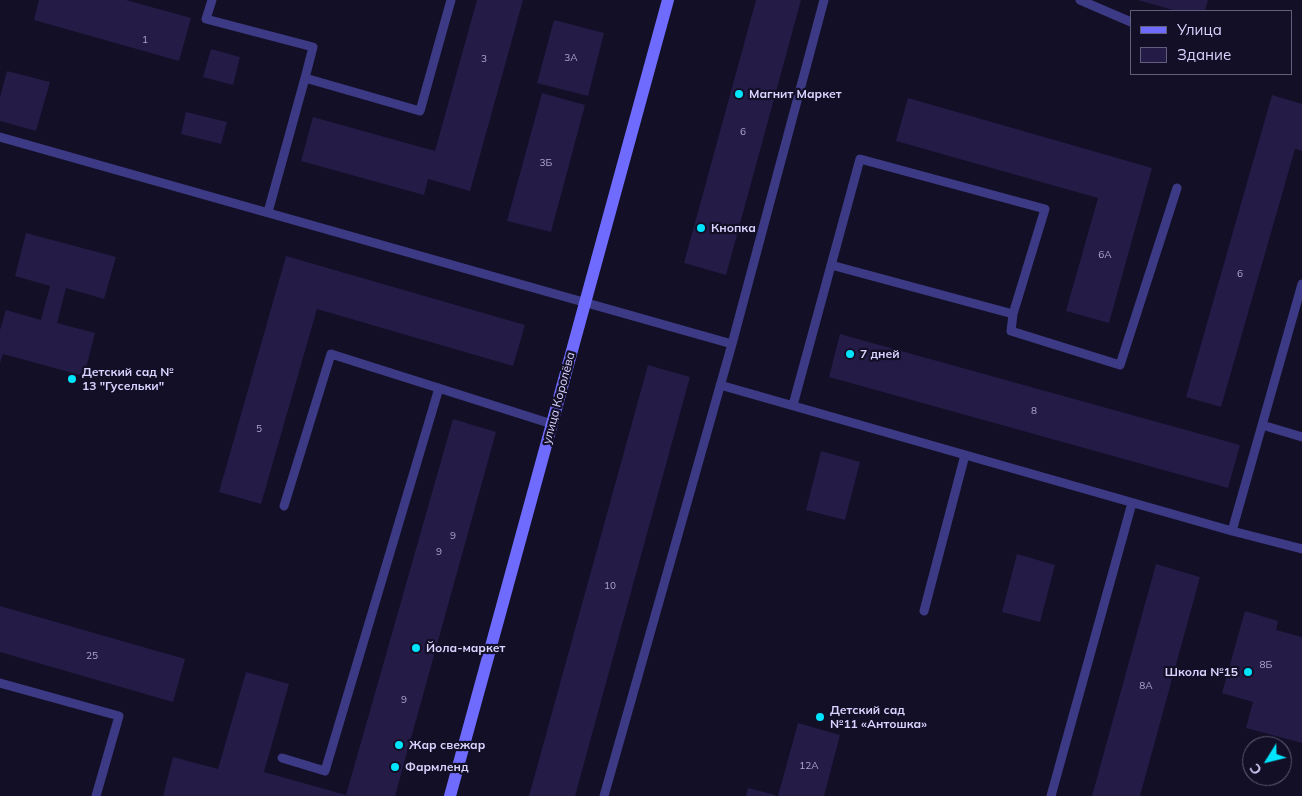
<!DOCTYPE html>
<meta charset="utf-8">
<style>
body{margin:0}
#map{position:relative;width:1302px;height:796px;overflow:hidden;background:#130f26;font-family:Mulish,sans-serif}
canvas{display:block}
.legend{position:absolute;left:1130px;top:10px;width:162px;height:65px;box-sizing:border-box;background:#130f26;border:1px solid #625e7d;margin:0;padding:6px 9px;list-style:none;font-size:15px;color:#d9d4ff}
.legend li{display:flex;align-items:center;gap:10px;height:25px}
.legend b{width:25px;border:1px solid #625e7d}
.north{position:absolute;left:1242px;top:736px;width:50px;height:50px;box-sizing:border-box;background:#130f26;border:1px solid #625e7d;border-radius:50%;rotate:234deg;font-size:14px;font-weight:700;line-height:20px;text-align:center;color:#d9d4ff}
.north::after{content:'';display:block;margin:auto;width:18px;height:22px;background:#00e5ff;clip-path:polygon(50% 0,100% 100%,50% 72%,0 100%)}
</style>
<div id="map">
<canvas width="1302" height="796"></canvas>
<ul class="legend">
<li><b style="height:6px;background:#6f6bff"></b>Улица</li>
<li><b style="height:14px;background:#241b47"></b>Здание</li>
</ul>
<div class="north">С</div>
</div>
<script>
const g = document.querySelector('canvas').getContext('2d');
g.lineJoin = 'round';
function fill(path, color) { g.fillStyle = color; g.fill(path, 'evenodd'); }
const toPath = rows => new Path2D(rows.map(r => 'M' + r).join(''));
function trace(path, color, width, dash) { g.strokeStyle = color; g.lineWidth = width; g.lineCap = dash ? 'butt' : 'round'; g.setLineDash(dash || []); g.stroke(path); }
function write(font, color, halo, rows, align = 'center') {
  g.font = font + ' Mulish,sans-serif'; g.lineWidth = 4.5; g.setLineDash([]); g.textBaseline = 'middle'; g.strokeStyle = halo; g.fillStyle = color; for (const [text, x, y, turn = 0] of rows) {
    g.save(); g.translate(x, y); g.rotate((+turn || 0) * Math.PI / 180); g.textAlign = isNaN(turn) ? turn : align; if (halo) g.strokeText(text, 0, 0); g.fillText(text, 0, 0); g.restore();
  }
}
const building = toPath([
 [39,0,126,0,191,18,179,61,34,20],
 [477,0,523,0,470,191,428,179,424,195,301,161,313,117,435,151],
 [756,0,801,0,726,275,684,263],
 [1138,0,1208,0,1205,11,1176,11],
 [554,20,604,33,588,96,537,83],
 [211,49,240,57,233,85,203,77],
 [7,71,50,82,36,131,0,121,0,97],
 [542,93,585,105,551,232,507,221],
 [1272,95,1302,104,1302,151,1295,149,1221,407,1186,397],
 [908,98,1152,168,1109,323,1066,311,1098,198,896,141],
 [186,112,227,122,221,144,181,134],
 [26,233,116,257,104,299,66,288,57,323,95,333,84,376,3,354,0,363,0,330,6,310,41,320,50,286,15,276],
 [286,256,525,325,513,366,317,309,261,504,219,492],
 [840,334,1240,445,1228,488,829,377],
 [648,365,690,377,575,796,529,796],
 [453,419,496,432,395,796,163,796,173,757,218,769,246,672,289,684,264,772,346,795],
 [821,451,860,462,845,520,806,510],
 [1017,554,1055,565,1040,622,1002,612],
 [1156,564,1200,577,1140,796,1092,796],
 [0,606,185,659,173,702,0,652],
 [1245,611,1278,621,1276,630,1302,637,1302,743,1246,728,1253,702,1222,693],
 [798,723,840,735,824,796,778,796],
 [748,788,775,795,775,796,746,796]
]);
const lane = toPath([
 [212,0,206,19,313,47,305,78],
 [1080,0,1131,22],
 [0,137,732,344,604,796],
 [268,212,305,78,420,111,451,0],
 [831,265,1013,314],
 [732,344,824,0],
 [720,385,1232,531,1302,284],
 [793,405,860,159,1045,209,1013,314,1011,331,1120,365,1177,188],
 [1262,425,1302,437],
 [284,506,331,354,552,424],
 [1232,531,1302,549],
 [924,611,965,455],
 [0,683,119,716,96,796],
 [282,758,325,771,439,388],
 [1051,796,1132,503]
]);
const secondary = toPath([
 [450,796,668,0]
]);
const markers = [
 [739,94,5,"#00e5ff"],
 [701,228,5,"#00e5ff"],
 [850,354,5,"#00e5ff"],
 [72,379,5,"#00e5ff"],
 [416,648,5,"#00e5ff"],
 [1248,672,5,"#00e5ff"],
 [820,717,5,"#00e5ff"],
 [399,745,5,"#00e5ff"],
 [395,767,5,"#00e5ff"]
];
const numberNames = [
 ["1",145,40],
 ["3А",571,58],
 ["3",484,59],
 ["6",743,132],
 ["3Б",546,163],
 ["6А",1105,255],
 ["6",1240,274],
 ["8",1034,411],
 ["5",259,429],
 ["9",453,536],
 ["9",439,552],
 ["10",610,586],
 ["25",92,656],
 ["8Б",1266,665],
 ["8А",1146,686],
 ["9",404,700],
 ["12А",809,766]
];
const poiNames = [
 ["Магнит Маркет",749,94],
 ["Кнопка",711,228],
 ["7 дней",860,354],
 ["Детский сад №",82,372],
 ["13 \"Гусельки\"",82,386],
 ["Йола-маркет",426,648],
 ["Школа №15",1238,672,"right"],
 ["Детский сад",830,710],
 ["№11 «Антошка»",830,724],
 ["Жар свежар",409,745],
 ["Фармленд",405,767]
];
const streetNames = [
 ["улица Королёва",559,398,-75]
];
fill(building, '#241b47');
trace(lane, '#3d3a85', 9);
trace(secondary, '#6f6bff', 12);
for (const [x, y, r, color] of markers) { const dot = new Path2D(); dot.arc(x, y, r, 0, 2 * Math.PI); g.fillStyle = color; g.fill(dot); trace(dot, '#130f26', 2); }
write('10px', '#aca6d1', null, numberNames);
write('bold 12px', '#d9d4ff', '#130f26', poiNames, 'left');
write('12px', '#d9d4ff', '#130f26', streetNames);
</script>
